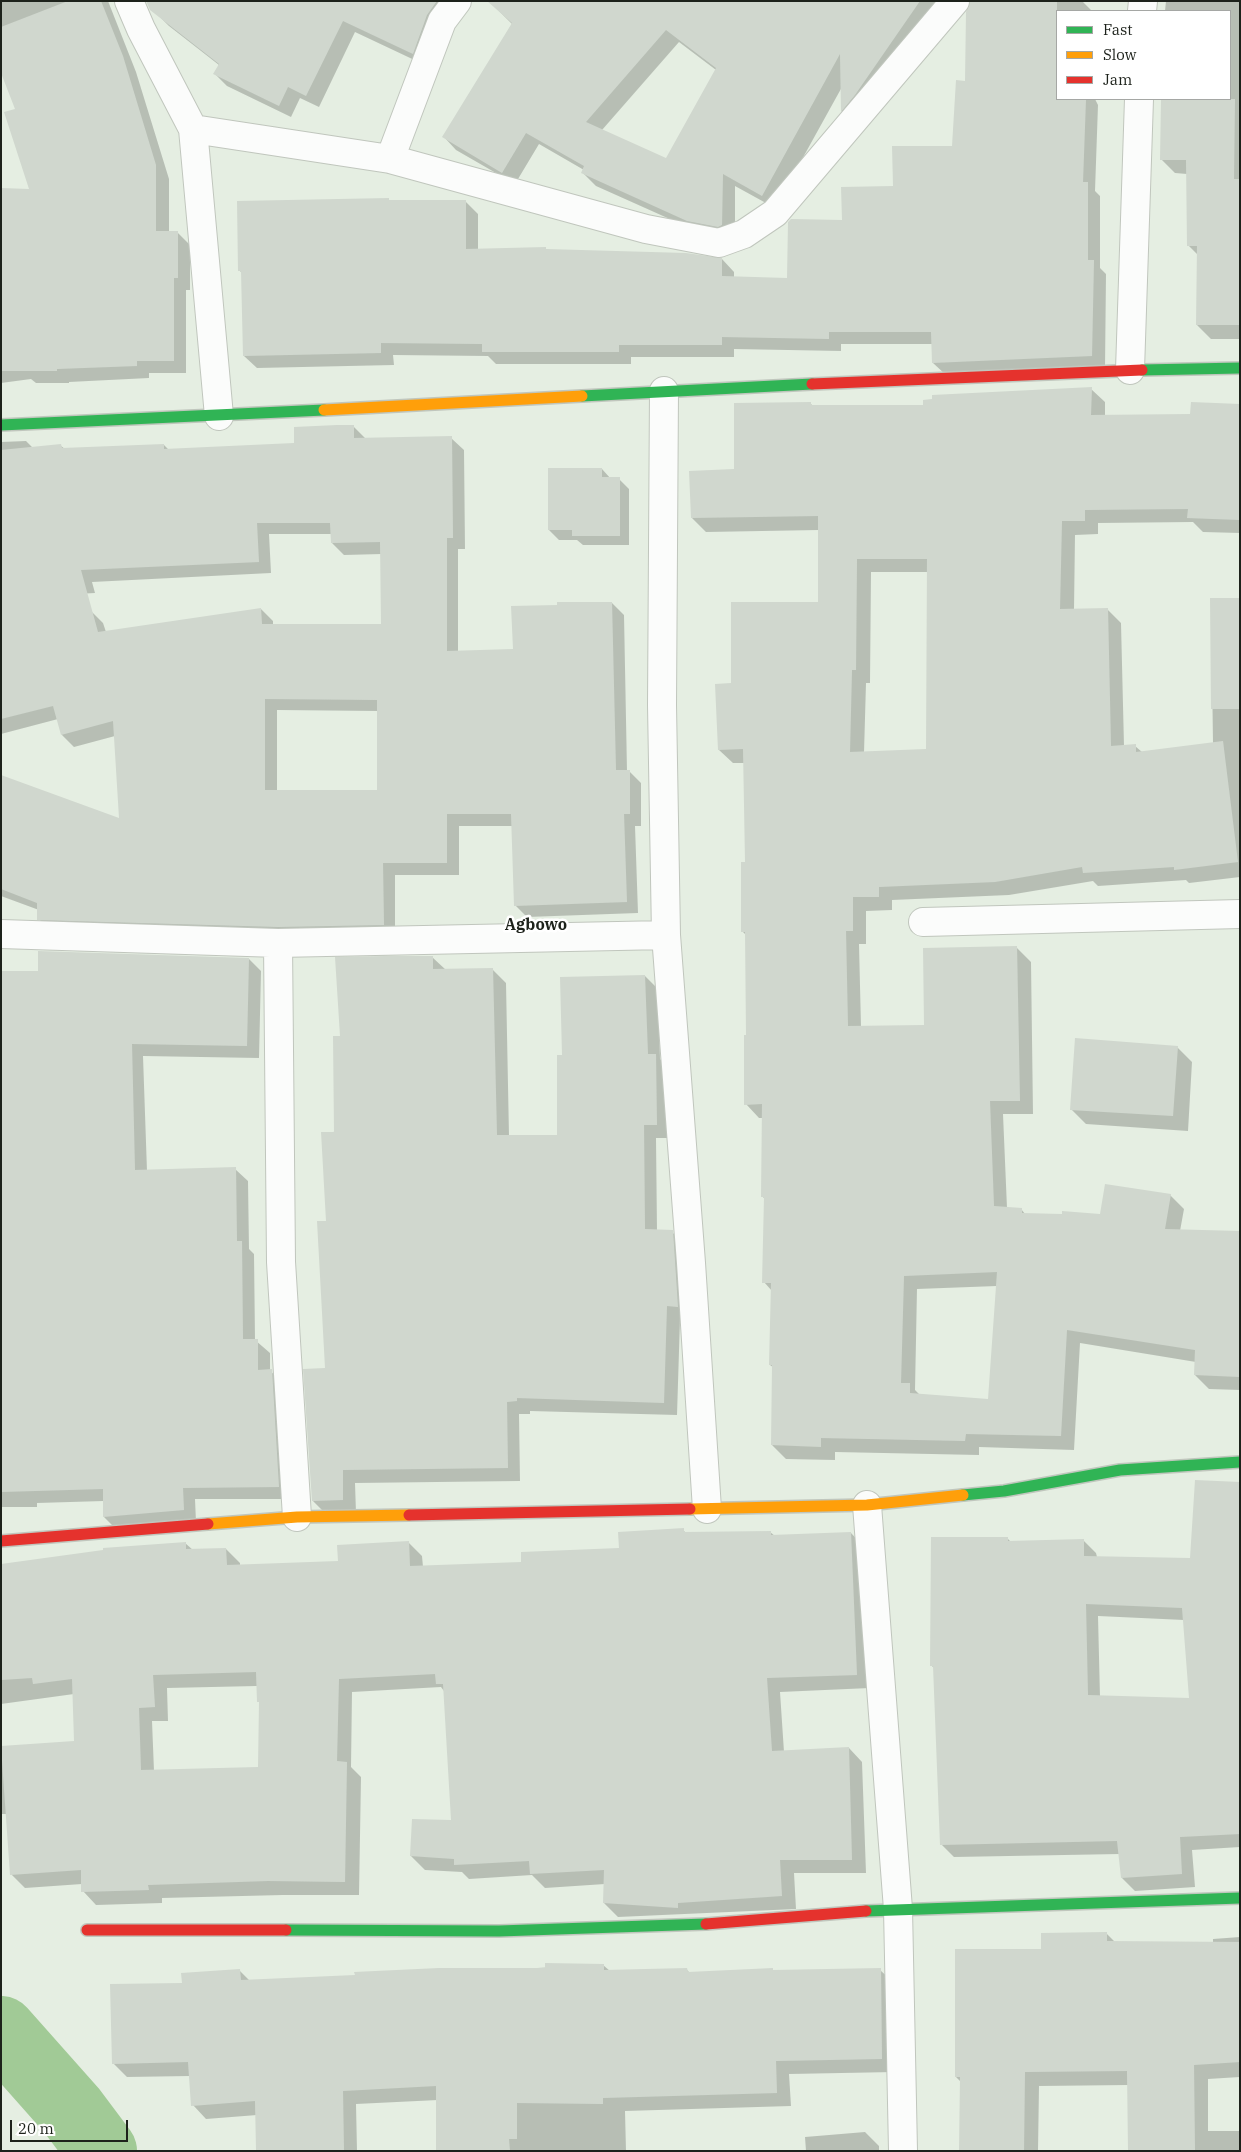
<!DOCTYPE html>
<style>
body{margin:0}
#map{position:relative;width:1241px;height:2152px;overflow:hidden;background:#e5eee2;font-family:"IBM Plex Serif",serif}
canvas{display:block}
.frame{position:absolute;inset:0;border:2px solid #1d221b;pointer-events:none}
.legend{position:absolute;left:1056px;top:10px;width:175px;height:90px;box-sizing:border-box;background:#fff;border:1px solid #a5a7a4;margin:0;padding:6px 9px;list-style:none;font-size:15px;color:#1d221b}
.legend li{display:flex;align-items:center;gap:10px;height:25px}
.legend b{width:25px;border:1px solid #a5a7a4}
.scale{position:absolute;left:10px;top:2120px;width:118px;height:22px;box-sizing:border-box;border:2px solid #1d221b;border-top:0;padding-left:6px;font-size:15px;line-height:18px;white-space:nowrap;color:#1d221b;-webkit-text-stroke:4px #fff;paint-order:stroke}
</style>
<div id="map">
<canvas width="1241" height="2152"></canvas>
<div class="frame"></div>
<ul class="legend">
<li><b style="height:6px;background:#30b455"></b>Fast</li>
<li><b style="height:6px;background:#ff9f0a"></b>Slow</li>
<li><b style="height:6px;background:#e5322d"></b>Jam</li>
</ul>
<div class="scale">20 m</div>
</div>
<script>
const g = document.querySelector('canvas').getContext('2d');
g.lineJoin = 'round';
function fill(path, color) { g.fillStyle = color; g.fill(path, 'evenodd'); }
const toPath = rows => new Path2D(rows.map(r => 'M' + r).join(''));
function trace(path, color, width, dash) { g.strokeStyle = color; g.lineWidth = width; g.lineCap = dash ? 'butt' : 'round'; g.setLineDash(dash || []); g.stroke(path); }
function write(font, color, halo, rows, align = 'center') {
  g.font = font + ' "IBM Plex Serif",serif'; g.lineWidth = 5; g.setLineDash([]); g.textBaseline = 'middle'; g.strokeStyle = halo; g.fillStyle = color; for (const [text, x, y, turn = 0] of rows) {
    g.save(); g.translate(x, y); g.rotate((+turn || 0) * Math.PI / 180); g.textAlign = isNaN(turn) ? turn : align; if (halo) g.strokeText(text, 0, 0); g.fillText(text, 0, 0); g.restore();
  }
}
const shadow = toPath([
 [1,1,108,1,136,72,169,179,169,232,177,232,190,245,190,290,186,290,186,373,149,373,149,378,69,382,69,383,36,383,31,379,1,383,1,190,30,190,17,109,1,69],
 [167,1,455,1,425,65,355,32,319,107,300,98,291,117,227,86,215,74,219,65,169,26,157,14],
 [500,1,937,1,854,123,842,111,842,87,775,208,735,186,735,238,701,233,596,186,583,173,584,170,539,144,515,184,456,150,444,137,512,24,495,7],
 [679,42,716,70,667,160,602,130],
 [1026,1,1083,2,1092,11,1057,11,1057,99,1095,99,1098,105,1095,191,1100,196,1100,268,1106,274,1105,368,946,375,933,363,932,344,841,344,841,351,734,349,734,357,631,357,631,364,496,364,488,356,393,355,394,365,257,368,244,356,243,274,239,270,390,201,465,201,478,214,478,250,546,249,548,251,722,259,734,272,734,278,788,279,843,222,953,147,966,82],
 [1166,1,1240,1,1240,339,1211,339,1197,325,1198,255,1188,245,1187,174,1175,173,1161,159,1163,99,1230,99,1230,11,1165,11],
 [1091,389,1105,402,1105,416,1191,415,1240,405,1240,533,1203,532,1193,522,1098,523,1098,534,1075,535,1074,610,1107,609,1121,623,1124,746,1135,746,1142,752,1213,744,1211,600,1240,599,1240,877,1189,883,1186,880,1098,886,1093,881,1009,895,892,900,892,910,866,911,866,944,859,944,861,1027,925,1026,1017,948,1031,962,1033,1114,1003,1114,1007,1208,1021,1209,1026,1215,1101,1215,1170,1195,1184,1209,1180,1231,1240,1233,1240,1390,1209,1389,1195,1375,1196,1362,1080,1343,1074,1450,979,1447,979,1455,835,1452,835,1460,786,1459,772,1445,774,1368,770,1365,772,1291,764,1282,765,1199,762,1196,763,1118,759,1118,746,1104,748,1036,746,935,742,931,746,863,745,763,733,763,719,750,732,685,819,604,819,530,706,532,692,518,736,470,810,403,813,406,924,406],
 [871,572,929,572,928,750,864,753,866,683,870,683],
 [997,1286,989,1400,920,1395,915,1390,917,1289],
 [353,426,365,438,451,438,464,450,465,549,458,549,458,652,514,650,612,603,624,615,627,771,629,771,641,783,641,826,635,826,638,913,527,917,515,905,513,826,459,826,459,875,395,875,395,937,51,931,39,919,39,910,1,896,1,776,120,820,115,736,74,747,62,735,58,719,1,734,1,633,91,611,103,623,106,632,261,609,273,621,273,626,382,626,382,554,344,555,332,543,332,534,269,534,271,573,92,582,95,593,1,598,1,442,26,441,33,448,61,446,65,449,164,445,169,450,295,445],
 [277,710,378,711,378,791,277,791],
 [602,469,611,479,619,479,629,489,629,545,583,545,577,540,559,540,549,530],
 [432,957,446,970,493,970,506,983,509,1136,559,1136,563,1056,645,976,658,989,660,1059,669,1068,670,1138,656,1138,657,1231,672,1232,685,1245,690,1319,680,1319,677,1415,530,1411,530,1414,519,1414,520,1481,355,1483,356,1513,326,1514,313,1501,326,1369,327,1222,341,1038],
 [249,959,261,971,259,1058,143,1056,147,1171,235,1169,248,1181,249,1249,254,1254,255,1340,270,1353,270,1371,284,1383,291,1499,195,1499,196,1522,116,1529,104,1517,104,1501,37,1503,37,1507,1,1507,1,972,40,972],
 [1177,1047,1192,1062,1188,1131,1086,1124,1071,1109],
 [1240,1484,1240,1847,1192,1850,1195,1887,1135,1891,1122,1878,1120,1854,954,1857,941,1844,934,1668,931,1665,1007,1538,1011,1542,1083,1540,1096,1553,1097,1557,1191,1559],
 [1098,1616,1184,1620,1190,1700,1100,1697],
 [683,1530,686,1533,770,1532,775,1536,851,1533,864,1547,870,1688,780,1692,784,1752,849,1748,862,1762,866,1873,794,1873,796,1909,618,1917,604,1903,605,1884,545,1888,532,1875,469,1879,462,1872,425,1870,411,1856,453,1822,444,1691,441,1687,352,1692,351,1767,361,1777,359,1895,283,1895,162,1898,162,1903,96,1905,83,1891,82,1884,25,1888,11,1874,7,1814,1,1814,1,1747,75,1742,74,1694,1,1704,1,1568,185,1543,193,1550,226,1549,240,1563,240,1566,339,1562,408,1542,422,1556,423,1567,522,1563,620,1549],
 [257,1686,258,1701,260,1703,259,1768,154,1771,152,1721,168,1721,167,1688],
 [1106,1933,1115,1942,1213,1943,1213,1939,1240,1937,1240,2077,1208,2079,1208,2131,1240,2131,1240,2151,1130,2151,1129,2085,1039,2086,1038,2151,961,2151,961,2082,956,2077,1042,1951],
 [603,1965,610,1971,687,1970,690,1973,880,1970,894,1983,895,2072,789,2074,791,2106,625,2111,626,2151,438,2151,438,2100,356,2104,357,2151,258,2151,257,2115,206,2119,193,2105,190,2076,127,2077,113,2063,183,1984,239,1970,250,1981],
 [865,2132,879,2146,879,2151,806,2151,805,2137]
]);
const river = toPath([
 [1,2031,72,2111,102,2151]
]);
const building = toPath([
 [68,1,101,1,123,56,156,165,156,231,178,231,178,278,174,278,174,361,137,361,137,366,57,369,57,371,1,371,1,188,29,189,4,112,15,109,1,73,1,27],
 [146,1,437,1,427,15,413,54,343,21,306,96,288,87,279,106,213,74,219,64,150,10],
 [487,1,920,1,855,95,841,112,840,54,762,196,723,174,722,225,718,227,687,221,581,173,584,166,526,133,502,173,442,137,512,23],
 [666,30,716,68,666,158,586,122],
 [970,1,1057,1,1057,99,1086,99,1083,182,1088,182,1088,260,1094,260,1092,356,932,363,931,332,829,332,829,339,722,337,722,345,619,345,619,352,482,352,482,344,381,343,381,353,243,356,241,271,238,271,237,201,389,198,389,200,466,200,466,249,546,247,546,249,686,253,722,258,722,276,787,278,788,222,791,219,842,220,841,187,893,186,892,146,952,146,956,80,965,81,966,12],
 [1161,99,1235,99,1234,179,1240,179,1240,325,1196,325,1197,246,1187,246,1186,160,1160,160],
 [1092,387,1091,415,1190,414,1191,402,1240,404,1240,520,1187,518,1188,509,1085,510,1085,521,1062,521,1060,609,1108,608,1111,746,1136,744,1136,752,1223,741,1238,862,1174,870,1174,867,1083,873,1082,867,995,882,879,887,879,897,853,897,853,931,846,931,848,1026,924,1025,923,948,1017,946,1020,1101,990,1101,994,1206,1022,1208,1022,1213,1062,1214,1062,1211,1100,1214,1105,1184,1171,1194,1165,1229,1240,1231,1240,1377,1194,1375,1195,1350,1067,1330,1061,1436,966,1434,965,1441,821,1438,821,1447,771,1445,772,1365,769,1365,771,1283,762,1283,764,1197,761,1197,762,1104,744,1105,744,1035,746,1035,745,932,741,932,741,862,745,862,743,749,718,750,715,684,731,683,731,602,818,602,818,516,691,518,689,471,734,469,734,403,811,402,811,405,923,405,923,400,932,399,932,395],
 [857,559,927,559,926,749,850,752,852,670,856,670],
 [997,1272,988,1399,910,1393,910,1383,901,1383,904,1276],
 [337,425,354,425,354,438,452,436,453,538,447,538,447,651,513,649,511,606,557,605,557,602,612,602,616,770,630,770,630,814,624,814,627,902,514,906,511,814,447,814,447,863,383,863,384,925,278,927,37,920,37,903,1,889,1,775,119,818,113,721,61,735,53,706,1,719,1,450,61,444,62,448,164,444,164,449,294,443,294,427],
 [257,523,330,523,331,543,380,542,381,624,262,624,261,608,98,632,81,570,259,562],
 [265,699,377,700,377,790,265,790],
 [548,468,602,468,602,477,620,477,620,536,572,536,572,530,548,530],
 [1210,598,1240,598,1240,709,1211,709],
 [38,951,249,958,247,1046,132,1044,135,1170,236,1167,237,1241,242,1241,243,1339,258,1339,258,1370,272,1369,279,1487,183,1488,184,1510,103,1517,103,1489,1,1492,1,971,38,971],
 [384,956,433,956,433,969,493,968,497,1135,557,1135,557,1055,562,1055,560,977,645,975,648,1054,656,1054,657,1125,644,1125,645,1229,673,1230,678,1307,667,1306,664,1403,517,1398,517,1401,507,1402,508,1468,343,1470,343,1500,312,1501,303,1369,325,1368,317,1221,326,1221,321,1132,334,1132,333,1036,340,1036,335,957],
 [1075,1038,1178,1046,1173,1116,1070,1110],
 [1195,1480,1240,1482,1240,1834,1180,1837,1182,1874,1121,1878,1117,1841,940,1845,933,1666,930,1666,931,1537,1008,1537,1008,1541,1084,1539,1084,1556,1190,1558],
 [1086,1604,1182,1608,1189,1698,1088,1695],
 [684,1528,684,1532,771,1531,771,1535,851,1532,857,1675,767,1678,772,1751,849,1747,852,1860,780,1860,782,1896,678,1903,678,1908,603,1903,604,1870,530,1874,529,1861,454,1865,454,1859,410,1856,412,1819,451,1820,443,1684,436,1684,435,1674,339,1679,337,1761,347,1762,345,1882,268,1881,148,1885,149,1890,81,1892,81,1870,10,1875,1,1746,74,1741,72,1679,33,1684,32,1678,1,1680,1,1564,103,1550,103,1548,186,1542,186,1549,226,1548,227,1565,338,1561,337,1545,409,1541,410,1566,521,1562,521,1552,619,1548,618,1532],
 [256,1672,257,1702,259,1702,258,1767,141,1770,139,1708,155,1707,153,1675],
 [1107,1932,1107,1941,1240,1942,1240,2062,1194,2065,1195,2151,1128,2151,1127,2071,1025,2072,1024,2151,959,2151,960,2077,955,2077,955,1949,1041,1949,1041,1933],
 [545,1963,604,1964,604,1970,687,1968,688,1972,773,1968,773,1970,881,1968,882,2059,776,2061,777,2093,603,2098,603,2104,517,2103,517,2139,509,2139,510,2151,436,2151,436,2086,343,2091,344,2151,256,2150,255,2101,191,2106,188,2062,112,2064,110,1984,182,1983,181,1973,240,1969,241,1980,355,1975,354,1972,439,1968,545,1968]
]);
const street = toPath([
 [129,1,141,29,193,129,219,416],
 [1142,11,1143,1],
 [193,129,390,159,646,229,719,243,744,234,775,213,955,1],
 [390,159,442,21,457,1],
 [1130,370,1139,99],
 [664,391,662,705,666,935,691,1263,707,1509],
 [923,922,1240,914],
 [1,934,278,943,666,935],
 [278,943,281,1262,297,1517],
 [867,1505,898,1909,903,2151]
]);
const fast = toPath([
 [1142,370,1240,368],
 [582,396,812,384],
 [1,425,324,410],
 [963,1495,1004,1491,1120,1470,1240,1462],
 [866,1911,1240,1898],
 [286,1930,499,1931,706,1924]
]);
const slow = toPath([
 [324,410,582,396],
 [690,1509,867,1505,963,1495],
 [208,1524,297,1517,409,1515]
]);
const jam = toPath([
 [812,384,1142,370],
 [409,1515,690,1509],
 [1,1541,208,1524],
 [706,1924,866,1911],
 [87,1930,286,1930]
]);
const neighbourhoodNames = [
 ["Agbowo",536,925]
];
fill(shadow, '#0003');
trace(river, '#a1ca96', 70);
fill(building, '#d0d7ce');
trace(street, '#c0c6bd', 30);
trace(fast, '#c0c6bd', 14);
trace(slow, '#c0c6bd', 14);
trace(jam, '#c0c6bd', 14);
trace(street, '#fbfcfb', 28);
trace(fast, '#30b455', 11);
trace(slow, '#ff9f0a', 11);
trace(jam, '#e5322d', 11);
write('bold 16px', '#1d221b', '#fff', neighbourhoodNames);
</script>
